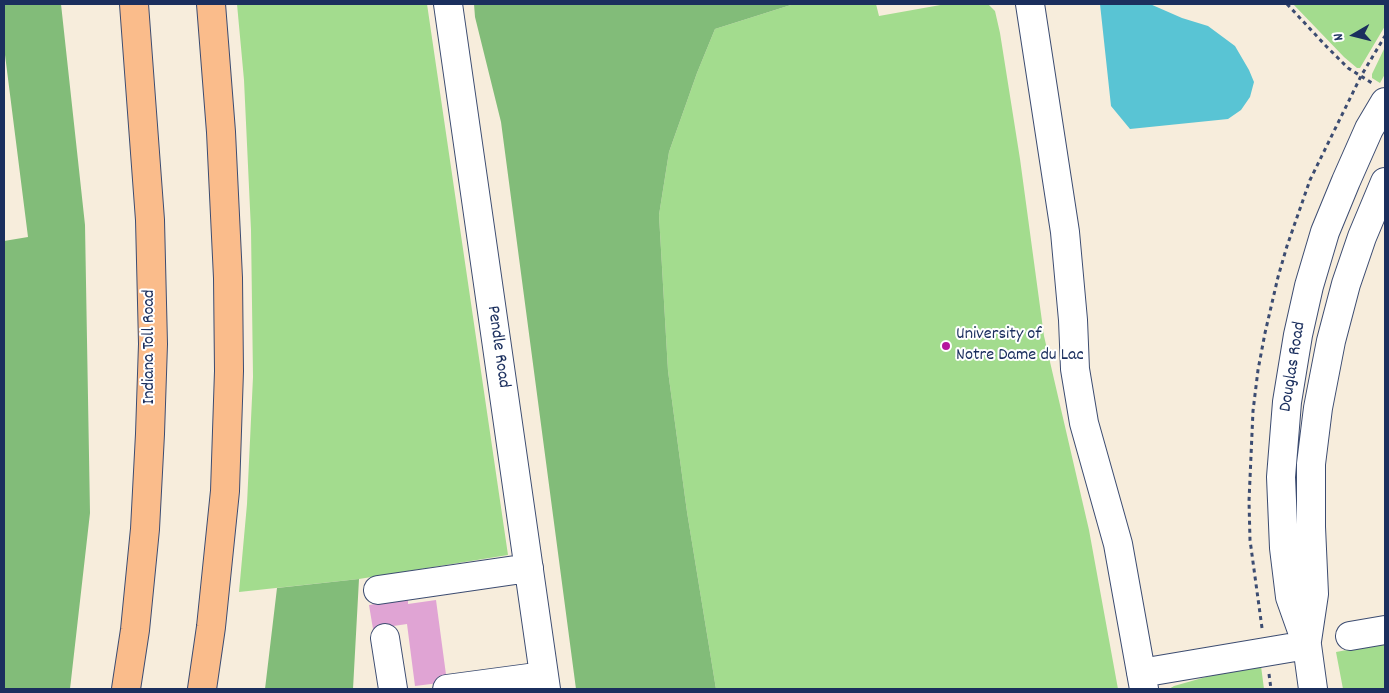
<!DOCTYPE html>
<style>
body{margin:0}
#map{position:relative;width:1389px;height:693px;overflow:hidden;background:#f7eddc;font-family:Dekko,sans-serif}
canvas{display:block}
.frame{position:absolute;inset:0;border:5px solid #1b2f5e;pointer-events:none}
.north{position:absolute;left:1329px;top:10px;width:50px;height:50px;-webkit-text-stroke:4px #fff;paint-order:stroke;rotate:262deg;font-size:14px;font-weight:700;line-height:20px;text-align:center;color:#1b2f5e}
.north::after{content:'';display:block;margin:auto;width:18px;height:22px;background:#1b2f5e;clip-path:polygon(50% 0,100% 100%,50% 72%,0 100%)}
</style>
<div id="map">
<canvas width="1389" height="693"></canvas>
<div class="frame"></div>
<div class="north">N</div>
</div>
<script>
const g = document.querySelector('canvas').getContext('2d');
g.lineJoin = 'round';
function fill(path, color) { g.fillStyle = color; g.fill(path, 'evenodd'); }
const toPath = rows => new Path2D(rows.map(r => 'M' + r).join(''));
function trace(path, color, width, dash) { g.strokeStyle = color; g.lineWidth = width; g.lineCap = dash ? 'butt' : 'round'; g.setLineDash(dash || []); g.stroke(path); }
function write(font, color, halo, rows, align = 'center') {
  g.font = font + ' Dekko,sans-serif'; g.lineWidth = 4; g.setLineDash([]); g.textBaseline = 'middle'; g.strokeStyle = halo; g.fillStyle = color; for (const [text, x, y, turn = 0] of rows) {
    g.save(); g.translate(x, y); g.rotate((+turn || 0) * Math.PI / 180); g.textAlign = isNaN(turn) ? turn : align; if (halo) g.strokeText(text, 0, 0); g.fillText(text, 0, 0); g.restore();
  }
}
const green = toPath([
 [237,4,427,4,508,555,359,579,239,592,247,504,253,377,251,230,244,80],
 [794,4,876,4,879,16,946,4,988,4,995,11,1000,33,1020,159,1044,336,1089,530,1118,689,716,689,687,512,668,371,659,215,669,152,697,73,715,29],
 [1293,4,1385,4,1385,26,1360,68,1357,68,1344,57],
 [1385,47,1385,74,1380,83,1372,78,1372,74],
 [1385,643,1385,689,1343,689,1336,652],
 [1261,666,1264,689,1169,689,1174,686,1213,675]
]);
const forest = toPath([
 [4,4,61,4,85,225,90,513,70,689,4,689,4,241,28,237,4,47],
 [474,4,794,4,715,29,697,73,669,152,659,215,668,371,687,512,716,689,576,689,501,122,475,17],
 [359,579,353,689,265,689,277,588]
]);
const water = toPath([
 [1100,4,1150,4,1182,18,1208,26,1235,46,1249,70,1254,82,1250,97,1241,110,1228,119,1130,129,1111,106]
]);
const building = toPath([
 [408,599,408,604,436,600,447,682,415,686,407,624,373,629,369,605]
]);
const path = toPath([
 [1287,4,1326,46,1348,68,1372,83],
 [1262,628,1250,540,1249,501,1253,411,1258,370,1265,333,1278,277,1287,246,1310,180,1361,76,1385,36],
 [1269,674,1271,689]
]);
const minor = toPath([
 [448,4,546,689],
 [1030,4,1065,232,1073,320,1075,369,1084,423,1118,544,1144,689],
 [378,590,529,568],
 [1350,636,1385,630],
 [385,638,393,689],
 [1307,641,1314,594,1311,527,1311,464,1318,408,1331,341,1346,284,1362,237,1385,182],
 [1141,673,1307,645],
 [447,689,544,676],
 [1313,689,1307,645,1290,597,1284,548,1281,477,1287,402,1298,335,1309,286,1325,232,1346,181,1369,129,1385,102]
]);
const highway = toPath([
 [126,689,135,630,145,529,150,434,153,344,150,220,134,4],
 [202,689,211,627,225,491,229,371,228,278,221,132,211,4]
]);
const markers = [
 [946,346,5,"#b5179e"]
];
const poiNames = [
 ["University of",956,336],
 ["Notre Dame du Lac",956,357]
];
const streetNames = [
 ["Indiana Toll Road",151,347,-90],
 ["Pendle Road",497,347,82],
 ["Douglas Road",1294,367,-81]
];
fill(green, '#a3dc8e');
fill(forest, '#82bc79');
fill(water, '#59c4d4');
fill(building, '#e0a4d4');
trace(minor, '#3c4c71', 30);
trace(highway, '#3c4c71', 30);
trace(path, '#3c4c71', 3, [4, 4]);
trace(minor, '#fff', 28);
trace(highway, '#fabc8b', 28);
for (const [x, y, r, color] of markers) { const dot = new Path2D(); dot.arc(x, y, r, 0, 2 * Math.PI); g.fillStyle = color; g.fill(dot); trace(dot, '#fff', 2); }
write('18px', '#1b2f5e', '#fff', poiNames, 'left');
write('18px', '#1b2f5e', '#fff', streetNames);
</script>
